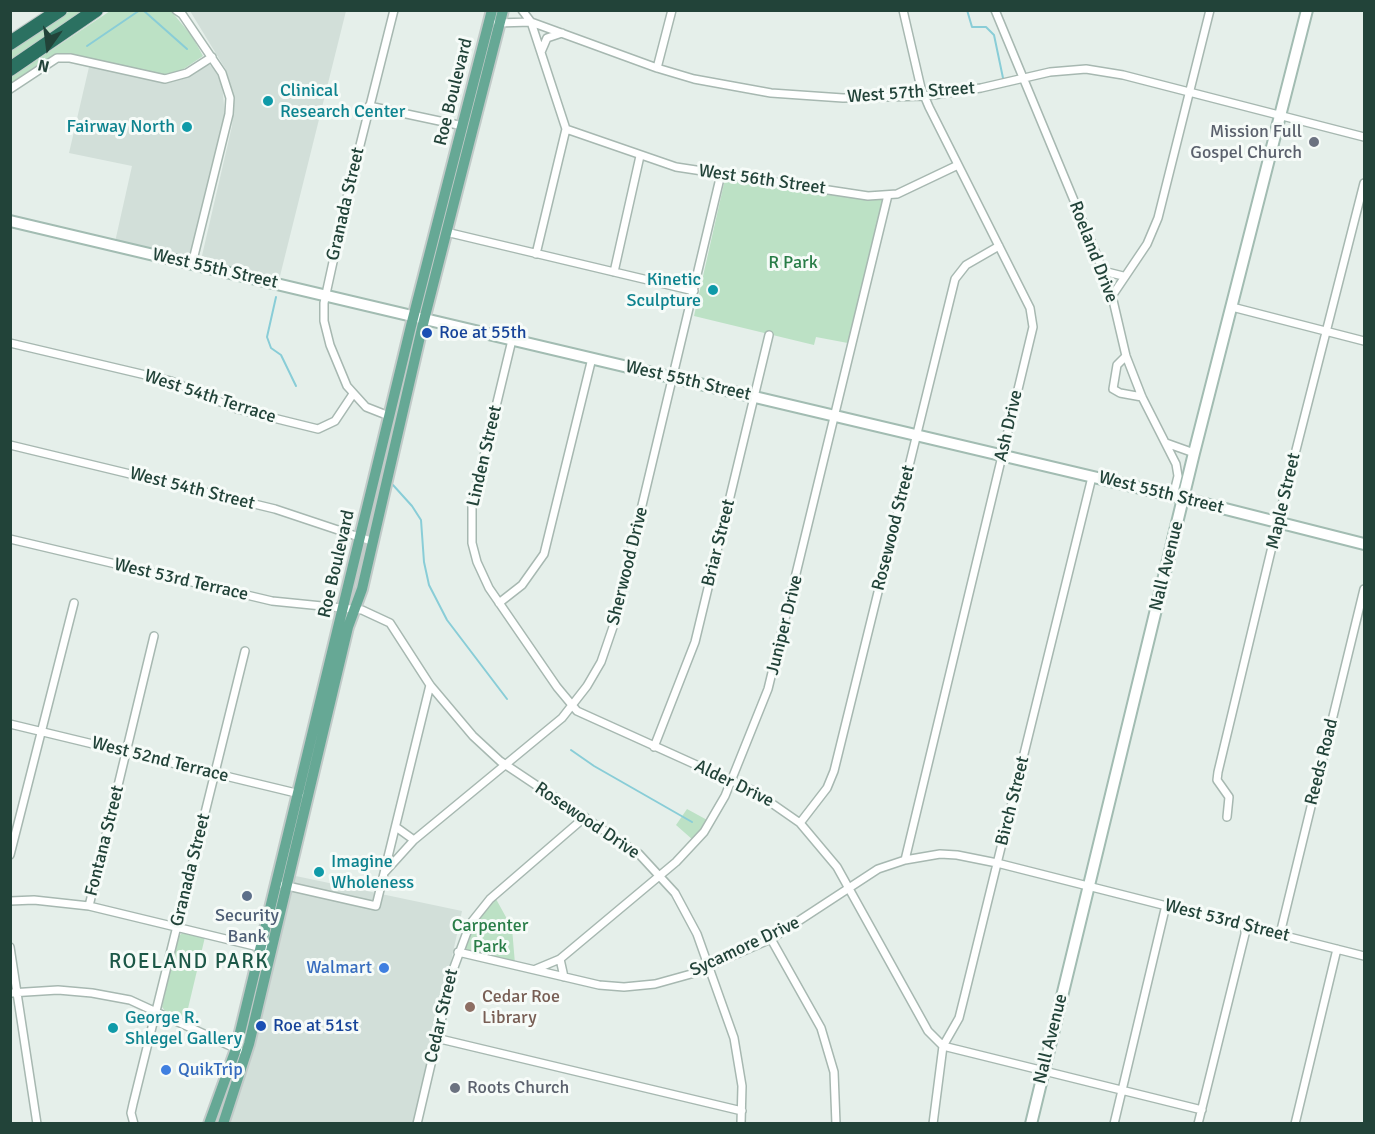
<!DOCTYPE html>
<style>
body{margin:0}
#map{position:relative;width:1375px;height:1134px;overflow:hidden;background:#e5efea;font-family:Signika,sans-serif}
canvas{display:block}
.frame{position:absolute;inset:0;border:12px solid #224339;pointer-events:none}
.north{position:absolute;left:18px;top:18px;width:60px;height:60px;-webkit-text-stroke:4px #f6fbf8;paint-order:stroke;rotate:194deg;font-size:16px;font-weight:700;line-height:24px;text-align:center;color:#224339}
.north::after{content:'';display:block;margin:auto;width:21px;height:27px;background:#224339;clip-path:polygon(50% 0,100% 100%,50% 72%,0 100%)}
</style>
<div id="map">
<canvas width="1375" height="1134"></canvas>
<div class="frame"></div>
<div class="north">N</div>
</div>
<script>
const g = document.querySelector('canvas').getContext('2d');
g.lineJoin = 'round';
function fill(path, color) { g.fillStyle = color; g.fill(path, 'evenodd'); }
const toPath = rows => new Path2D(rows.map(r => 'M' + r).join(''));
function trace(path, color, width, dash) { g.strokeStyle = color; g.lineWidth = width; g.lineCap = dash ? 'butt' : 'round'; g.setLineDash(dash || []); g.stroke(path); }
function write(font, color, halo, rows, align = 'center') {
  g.font = font + ' Signika,sans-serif'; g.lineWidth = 6; g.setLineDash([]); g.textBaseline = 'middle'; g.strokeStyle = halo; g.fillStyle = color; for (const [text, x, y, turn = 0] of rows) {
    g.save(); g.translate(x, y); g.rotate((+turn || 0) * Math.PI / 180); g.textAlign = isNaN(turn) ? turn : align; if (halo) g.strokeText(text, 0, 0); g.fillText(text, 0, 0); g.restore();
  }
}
const built = toPath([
 [190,11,346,11,279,280,201,260,232,126,234,103,226,70],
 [208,64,215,68,222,83,225,116,191,253,186,258,115,242,132,166,69,153,89,67,169,82,184,78],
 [272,871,462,911,416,1123,217,1124]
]);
const green = toPath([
 [70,11,88,11,11,62,11,50],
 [110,11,171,11,192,36,203,56,182,70,168,75,57,55,11,86,11,77],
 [725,179,868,196,888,195,853,344,816,337,814,345,694,316],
 [687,809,709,821,693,840,676,825],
 [496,899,512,928,515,964,463,952,472,925],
 [182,933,205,937,185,1021,165,1011,162,1007,178,937]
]);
const stream = toPath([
 [143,10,187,49],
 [967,10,972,27,986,27,994,35,1003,78],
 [87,46,140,10],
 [276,297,267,337,271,348,281,355,296,386],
 [393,485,412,506,421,520,424,562,429,585,447,620,507,699],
 [571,750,594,766,692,822]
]);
const street = toPath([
 [176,10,182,14,222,73,230,98,229,114,192,264],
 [522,10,531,22,566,129,536,254],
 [903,10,921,88,929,107,1030,308,1033,327,905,860],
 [995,10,1102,268,1112,296,1126,356,1142,397,1176,464,1178,476,1173,496],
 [497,23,531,22,657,68,694,79,771,93,843,98,926,96,981,88,1050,72,1086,69,1123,75,1364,137],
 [541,52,547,38,562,33],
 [657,68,672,10],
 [10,89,57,58,70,58,165,79,187,73,212,57],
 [369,106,463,126],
 [566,129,676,167,868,196,897,194,958,165],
 [446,232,694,291],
 [1103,271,1123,276],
 [614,272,640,156],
 [1112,296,1147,244,1158,218,1210,10],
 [1232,307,1364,341],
 [512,340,472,506,472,543,477,562,489,588,557,687,577,711,754,791,800,823,837,867,928,1031,943,1046,1202,1110],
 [10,343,171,381,237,409,318,429,335,421,353,394],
 [1126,356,1117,365,1113,389,1120,393,1142,397],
 [389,416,366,407,347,386,330,345,324,321,324,303,349,189,394,10],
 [1166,443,1194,453],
 [10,445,275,509,371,541],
 [10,539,272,601,362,610,390,623,430,685,473,736,500,761,639,854,675,893,697,934,734,1038,742,1086,741,1124],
 [499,603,522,585,544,554,592,358],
 [10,724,300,794],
 [654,747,695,642,769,335],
 [1227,817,1229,797,1217,780,1218,772,1282,505,1364,183],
 [800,823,827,788,834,771,955,279,966,265,999,246],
 [396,827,414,840],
 [10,855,74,603],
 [385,872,414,840,562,718,587,686,601,662,613,627,721,174],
 [283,885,376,906,430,685],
 [10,901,34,900,89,906,271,950],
 [89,906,154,636],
 [1280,934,1364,589],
 [771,939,821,1028,834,1072,836,1124],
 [10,947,37,1124],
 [458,952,599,985,624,987,655,984,691,974,771,939,878,869,905,860,940,854,957,855,997,863,1364,956],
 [560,959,564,977],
 [536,969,560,959,676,862,704,832,725,796,768,689,888,195],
 [10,993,58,990,92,993,130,1000,239,1050],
 [436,1038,742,1111],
 [134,1124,131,1113,133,1104,245,651],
 [417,1124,453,970,470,924,490,899,585,817],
 [933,1124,943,1046,959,1018,965,994,1092,477],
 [1114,1124,1166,905],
 [1198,1124,1245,934,1245,925],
 [1295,1124,1337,949]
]);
const secondary = toPath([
 [10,221,1178,497,1364,544],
 [1031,1124,1194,453,1307,10]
]);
const primary = toPath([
 [209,1124,236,1049,411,326,492,10],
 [223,1124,249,1044,348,627,362,589,422,328,503,10]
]);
const highway = toPath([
 [10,43,60,10],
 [10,69,96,10]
]);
const markers = [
 [268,101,6,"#0f9aa8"],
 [187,127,6,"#0f9aa8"],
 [1314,142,6,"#6b7280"],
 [713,290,6,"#0f9aa8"],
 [427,333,6,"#1a4fb4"],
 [319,872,6,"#0f9aa8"],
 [247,896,6,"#5c6f8a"],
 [384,968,6,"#3f7fe0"],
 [470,1007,6,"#8d6e63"],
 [261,1026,6,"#1a4fb4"],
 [113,1028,6,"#0f9aa8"],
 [166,1070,6,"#3f7fe0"],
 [455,1088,6,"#6b7280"]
];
const cultureNames = [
 ["Clinical",280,91],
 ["Research Center",280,112],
 ["Fairway North",175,127,"right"],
 ["Kinetic",701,280,"right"],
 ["Sculpture",701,301,"right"],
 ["Imagine",331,862],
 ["Wholeness",331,883],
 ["George R.",125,1018],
 ["Shlegel Gallery",125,1039]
];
const streetNames = [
 ["Roe Boulevard",454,92,-76],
 ["West 57th Street",911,93,-4],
 ["West 56th Street",762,180,8],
 ["Granada Street",346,204,-77],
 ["Roeland Drive",1093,252,69],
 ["West 55th Street",215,269,13],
 ["West 55th Street",688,381,13],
 ["West 54th Terrace",210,397,18],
 ["Ash Drive",1009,426,-77],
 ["Linden Street",485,456,-77],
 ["West 54th Street",192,489,14],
 ["West 55th Street",1161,493,14],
 ["Maple Street",1284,501,-77],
 ["Rosewood Street",894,528,-76],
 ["Briar Street",719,543,-76],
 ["Roe Boulevard",337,564,-77],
 ["Sherwood Drive",628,566,-76],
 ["Nall Avenue",1167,566,-76],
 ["West 53rd Terrace",181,580,13],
 ["Juniper Drive",785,625,-76],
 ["West 52nd Terrace",160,760,14],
 ["Reeds Road",1322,762,-76],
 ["Alder Drive",734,784,26],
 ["Birch Street",1013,801,-76],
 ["Rosewood Drive",587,821,34],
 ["Fontana Street",105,841,-76],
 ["Granada Street",191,870,-76],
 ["West 53rd Street",1227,921,14],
 ["Sycamore Drive",745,947,-25],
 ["Cedar Street",442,1016,-77],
 ["Nall Avenue",1051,1039,-76]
];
const worshipNames = [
 ["Mission Full",1302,132],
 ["Gospel Church",1302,153],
 ["Roots Church",467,1088,"left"]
];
const parkNames = [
 ["R Park",793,263],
 ["Carpenter",490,926],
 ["Park",490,947]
];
const transitNames = [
 ["Roe at 55th",439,333],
 ["Roe at 51st",273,1026]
];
const serviceNames = [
 ["Security",247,916],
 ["Bank",247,937]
];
const shopNames = [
 ["Walmart",372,968],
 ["QuikTrip",178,1070,"left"]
];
const educationNames = [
 ["Cedar Roe",482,997],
 ["Library",482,1018]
];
const quarterNames = [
 ["ROELAND PARK",189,962]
];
fill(built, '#d2dfd9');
fill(green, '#bce1c5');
trace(stream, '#89cdd7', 2);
trace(street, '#a7b8b1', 10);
trace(secondary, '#a2bcb2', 14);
trace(primary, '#c1cac8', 14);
trace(highway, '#c1cac8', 16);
trace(street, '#fff', 7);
trace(secondary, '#fff', 10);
trace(primary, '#66a895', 10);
trace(highway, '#2b7161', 14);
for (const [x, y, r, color] of markers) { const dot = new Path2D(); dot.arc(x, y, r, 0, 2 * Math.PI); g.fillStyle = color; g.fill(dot); trace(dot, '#f6fbf8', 2); }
write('18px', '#0d838f', '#f6fbf8', cultureNames, 'left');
write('18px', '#224339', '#f6fbf8', streetNames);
write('18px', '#5b616d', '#f6fbf8', worshipNames, 'right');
write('18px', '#287d47', '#f6fbf8', parkNames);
write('18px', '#164399', '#f6fbf8', transitNames, 'left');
write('18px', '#4e5e75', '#f6fbf8', serviceNames);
write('18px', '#366cbe', '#f6fbf8', shopNames, 'right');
write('18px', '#785e54', '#f6fbf8', educationNames, 'left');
g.letterSpacing = '1.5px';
write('21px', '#1c5747', '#f6fbf8', quarterNames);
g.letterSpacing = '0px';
</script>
